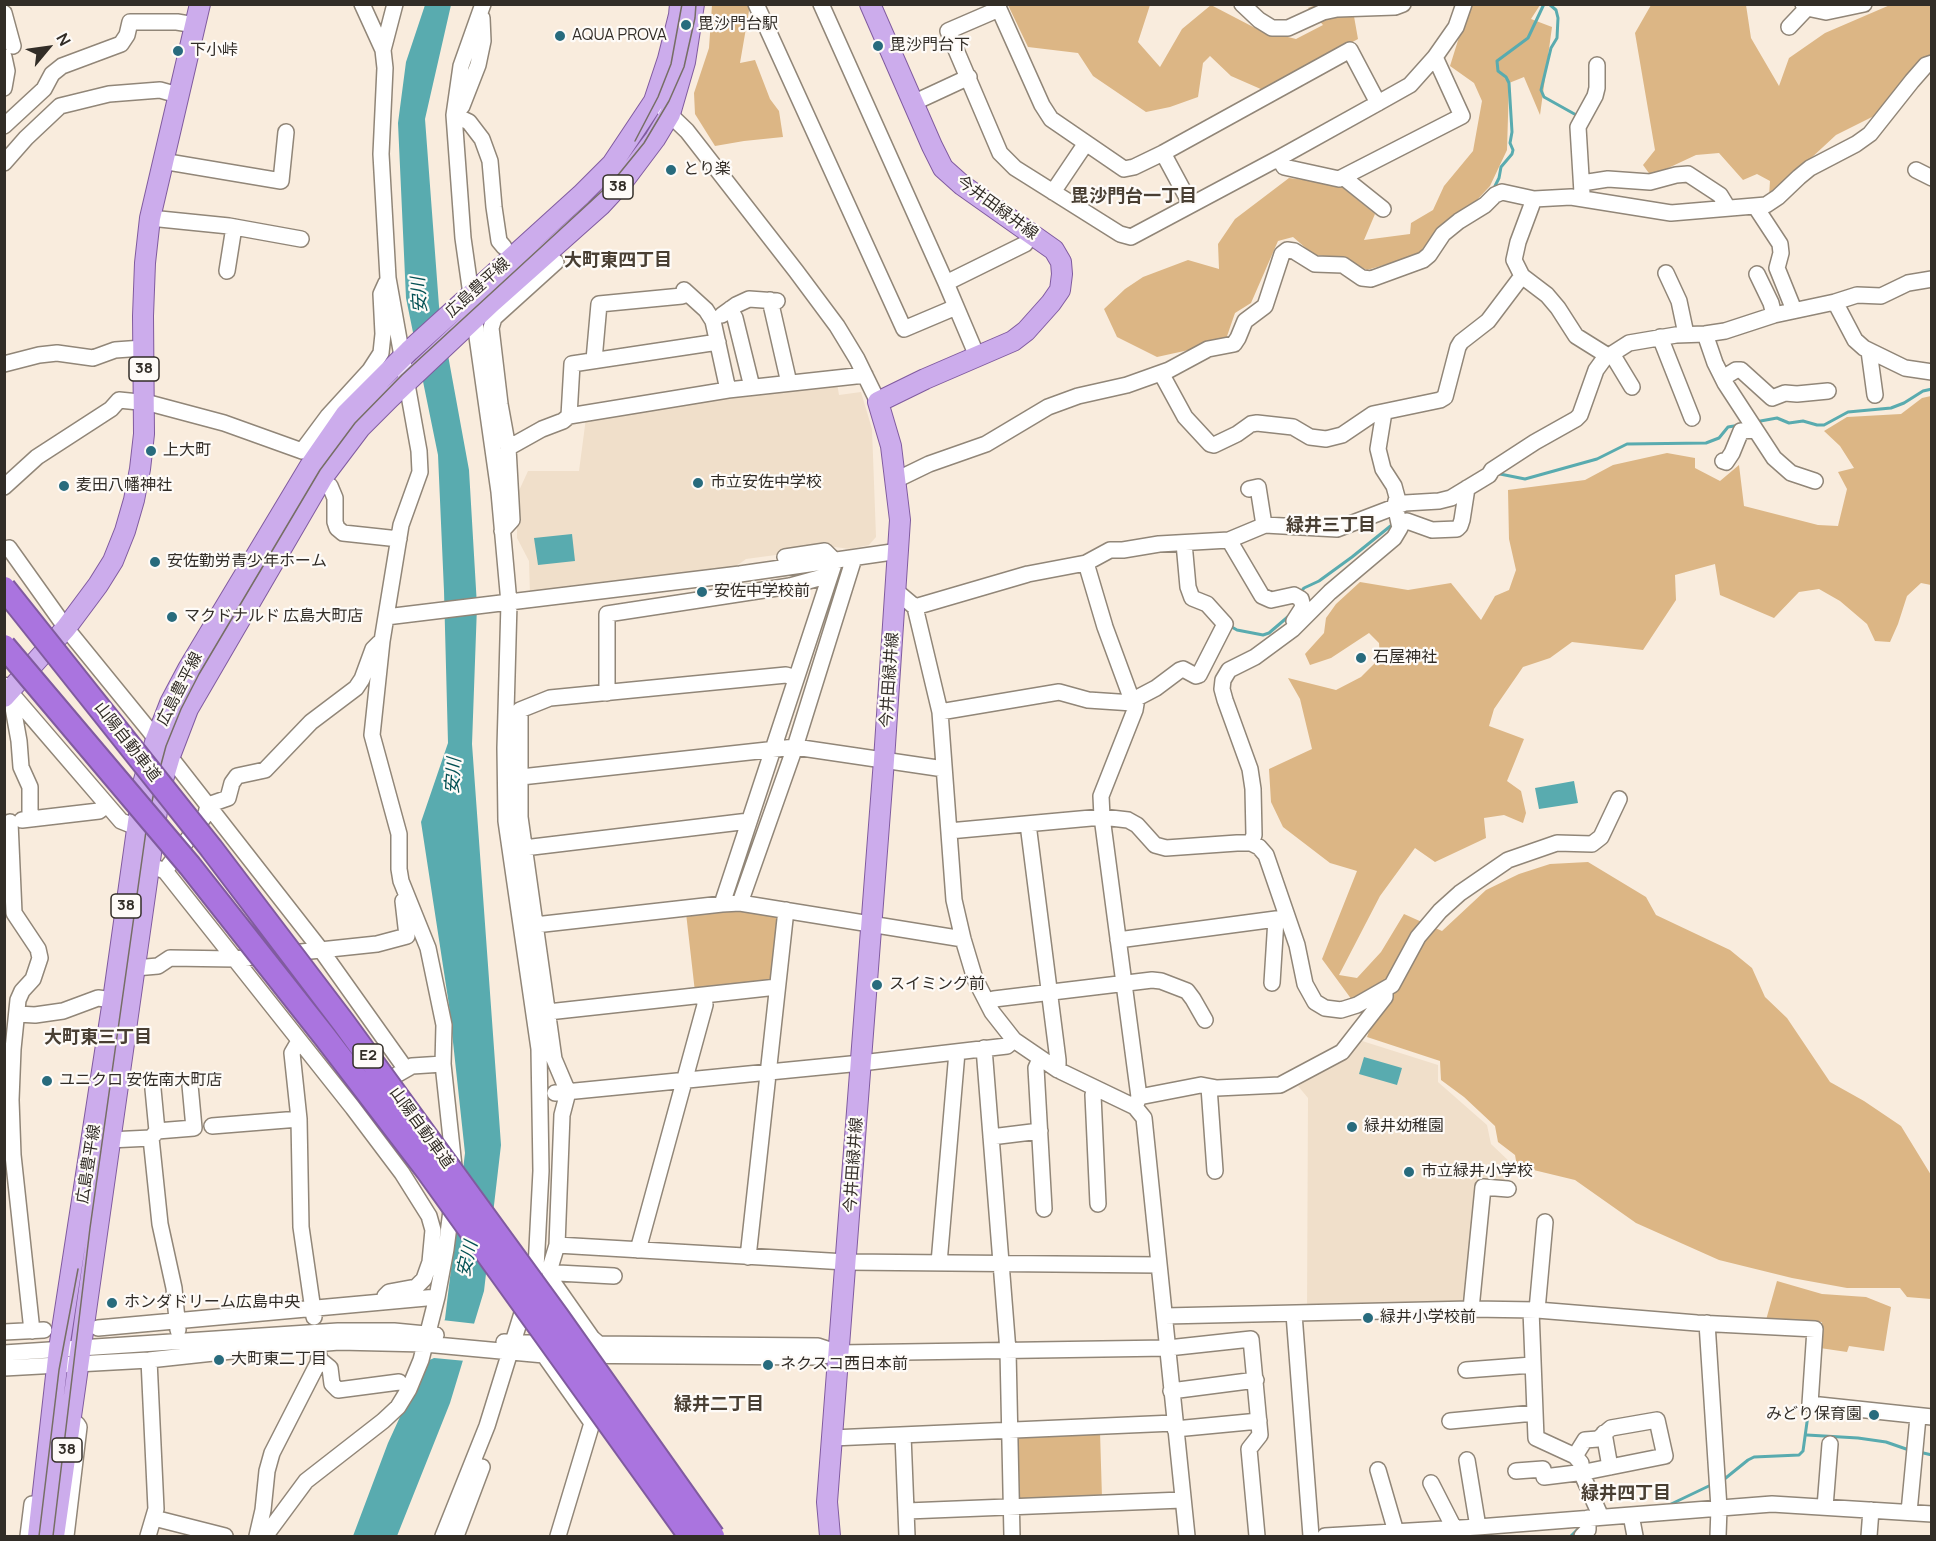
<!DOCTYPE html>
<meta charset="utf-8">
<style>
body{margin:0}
#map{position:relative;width:1936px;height:1541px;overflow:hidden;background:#f9ecdd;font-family:Manrope,sans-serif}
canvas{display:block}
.frame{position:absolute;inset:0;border:6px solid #322d27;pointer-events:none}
.north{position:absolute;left:18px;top:18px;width:60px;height:60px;-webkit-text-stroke:4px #fefbf8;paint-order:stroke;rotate:61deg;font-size:16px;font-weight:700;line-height:24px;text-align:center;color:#322d27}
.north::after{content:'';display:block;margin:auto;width:21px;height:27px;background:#322d27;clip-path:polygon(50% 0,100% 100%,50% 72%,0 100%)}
</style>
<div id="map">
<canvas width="1936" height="1541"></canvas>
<div class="frame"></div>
<div class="north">N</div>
</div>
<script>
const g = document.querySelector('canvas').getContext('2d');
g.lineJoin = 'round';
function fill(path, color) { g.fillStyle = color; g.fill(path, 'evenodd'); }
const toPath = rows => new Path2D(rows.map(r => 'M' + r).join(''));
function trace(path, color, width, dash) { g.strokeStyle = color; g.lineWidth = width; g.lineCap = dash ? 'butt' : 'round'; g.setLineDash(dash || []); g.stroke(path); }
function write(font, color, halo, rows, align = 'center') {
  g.font = font + ' Manrope,"Noto Sans JP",sans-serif'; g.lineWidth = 4.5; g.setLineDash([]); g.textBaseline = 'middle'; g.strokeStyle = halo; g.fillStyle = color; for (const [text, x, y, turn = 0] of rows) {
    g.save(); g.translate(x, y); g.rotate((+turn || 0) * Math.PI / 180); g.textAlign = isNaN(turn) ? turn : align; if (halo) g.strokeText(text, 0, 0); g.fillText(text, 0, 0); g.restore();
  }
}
const built = toPath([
 [837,383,839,395,861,392,872,429,876,537,869,545,850,549,835,547,746,559,735,567,530,594,529,561,517,538,517,495,528,471,579,471,586,418,725,395],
 [1359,1040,1438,1065,1438,1082,1487,1125,1491,1144,1511,1163,1507,1186,1479,1181,1468,1298,1462,1304,1307,1312,1308,1098,1298,1086,1347,1054]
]);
const green = toPath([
 [712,5,750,5,740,63,755,60,770,99,779,111,783,137,744,141,715,146,695,114,694,93,709,48],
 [1008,5,1150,5,1138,42,1160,67,1182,29,1211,5,1259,30,1296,39,1323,25,1308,8,1316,5,1352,5,1358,39,1263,90,1231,76,1210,56,1203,63,1198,97,1170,107,1146,112,1093,76,1078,53,1028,47],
 [1469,5,1540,5,1531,19,1552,27,1540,115,1524,77,1509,83,1507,150,1490,186,1476,201,1441,226,1418,255,1367,270,1343,258,1314,255,1293,237,1278,241,1251,303,1235,313,1225,342,1157,357,1117,337,1104,309,1125,289,1143,277,1188,260,1219,269,1218,244,1235,219,1289,178,1338,184,1375,214,1364,240,1410,234,1411,223,1433,210,1444,186,1473,151,1482,101,1474,83,1450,66],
 [1651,5,1746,5,1751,38,1779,86,1789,58,1825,33,1890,5,1931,5,1931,57,1928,57,1874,116,1836,135,1769,197,1770,181,1757,174,1743,180,1719,153,1696,155,1651,176,1643,165,1655,150,1635,33],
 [1931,396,1931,585,1921,583,1907,596,1898,624,1890,642,1875,641,1867,624,1840,601,1819,589,1799,592,1774,618,1720,595,1715,564,1675,575,1676,600,1643,650,1572,642,1550,658,1523,667,1494,709,1489,726,1524,739,1507,781,1521,791,1526,813,1523,823,1504,815,1484,818,1486,838,1435,862,1415,848,1380,896,1339,975,1357,978,1381,952,1404,914,1442,931,1486,890,1519,874,1550,864,1588,862,1646,897,1656,915,1730,950,1752,968,1765,997,1787,1018,1830,1082,1864,1101,1901,1126,1931,1175,1931,1299,1907,1297,1900,1288,1847,1288,1792,1278,1719,1260,1636,1223,1575,1180,1517,1166,1515,1155,1498,1142,1495,1126,1464,1097,1441,1080,1440,1061,1367,1037,1371,1026,1322,959,1357,871,1330,863,1283,827,1271,802,1269,769,1312,749,1300,699,1288,678,1336,690,1361,677,1380,658,1379,643,1369,633,1331,658,1310,665,1305,654,1324,633,1326,618,1336,604,1360,582,1408,590,1451,583,1481,620,1495,596,1509,590,1516,570,1509,539,1508,490,1585,480,1613,465,1667,453,1695,458,1695,468,1720,481,1739,465,1744,506,1818,525,1838,526,1847,489,1838,472,1854,468,1840,446,1824,431,1847,417,1901,414,1922,398],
 [721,908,776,915,778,919,772,980,766,985,695,992,686,913],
 [1777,1281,1822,1294,1866,1297,1891,1307,1884,1351,1849,1346,1847,1352,1820,1348,1822,1322,1766,1320],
 [1100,1432,1102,1498,1019,1501,1015,1499,1016,1435]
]);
const water = toPath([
 [425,5,451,5,425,119,439,306,469,470,477,606,472,744,501,1145,484,1291,450,1403,397,1536,353,1536,388,1443,445,1319,465,1153,449,1005,421,822,448,743,444,591,438,455,406,298,398,123,406,62],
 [572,534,575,561,538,565,534,538],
 [1574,781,1578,803,1539,809,1535,788],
 [1364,1057,1402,1068,1397,1085,1359,1074]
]);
const pier = toPath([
 [442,1320,477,1324,466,1361,434,1358,423,1363]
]);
const stream = toPath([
 [1549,4,1556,10,1558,18,1557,38,1551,48,1541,90,1544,97,1578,116],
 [1494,188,1499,178,1501,167,1512,154,1513,150,1510,143,1512,132,1509,83,1506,77,1498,71,1497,61,1528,38,1544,4],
 [1755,422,1777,418,1789,423,1803,421,1817,425,1824,425,1848,412,1891,408,1904,403,1923,391,1932,389],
 [1500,474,1525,479,1597,459,1627,444,1706,443,1719,438,1728,427,1740,425],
 [1300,593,1304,588,1319,581,1352,557,1393,524],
 [1230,626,1237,630,1263,635,1269,633,1290,615],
 [1807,1435,1858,1438,1886,1442,1909,1450],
 [1919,1452,1932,1455],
 [1722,1481,1748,1460,1754,1457,1799,1455,1803,1451,1808,1415],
 [1667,1506,1713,1484],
 [1571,1536,1582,1525]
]);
const minor = toPath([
 [362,4,383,50,385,68,381,154,388,278,419,451,420,472,401,525,382,641,372,735,399,834,399,869,401,881,428,948,444,1025,443,1064,455,1176],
 [756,4,904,329,956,307],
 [821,4,946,283,977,356],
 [1242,4,1259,20,1272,28,1288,28,1323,12,1337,9,1395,7,1403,4],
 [1803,4,1807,8,1826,12,1864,4],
 [4,13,13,46],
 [482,18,483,41,478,65,462,106,454,115,469,122,482,139,490,161,494,207,499,241,504,247],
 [1789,27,1807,8],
 [383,50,395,4],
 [4,57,7,71,4,88],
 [913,103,969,77],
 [1378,103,1350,50,1163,153,1134,167,1124,169,1051,119,1042,105,999,9,948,31,1000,153,1015,168,1120,234,1131,237,1279,158,1378,103,1410,85,1435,57,1456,27,1464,4],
 [663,108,687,131,796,271,837,326,857,359,878,402],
 [4,126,44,89,52,74,62,66,121,44,127,35,130,22,177,22,195,25],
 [1163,153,1191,205],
 [1279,158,1284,167,1339,179,1462,116,1435,57],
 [162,161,281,181,286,132],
 [4,163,26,138,60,106,109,94,160,90,178,95],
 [1916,170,1932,178],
 [1343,177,1383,209],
 [1582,183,1608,179,1650,182,1676,175,1688,174,1720,195,1728,208],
 [1053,192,1086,143],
 [1582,193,1578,127,1595,96,1597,88,1597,65],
 [1534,199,1518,242,1514,260,1522,276,1547,295,1558,308,1576,336,1608,356],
 [1755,206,1780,244,1781,253,1777,268,1794,310],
 [150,218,229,226,301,239],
 [227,271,234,227],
 [1666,273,1679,301,1686,334],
 [1757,274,1771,303,1774,315],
 [946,283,1025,244,1032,234],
 [684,290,706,310,713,321,728,390],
 [770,300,789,383],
 [1835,302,1855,340,1864,348,1905,368,1932,372],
 [730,309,735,318,752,387],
 [722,315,736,305,749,299,777,301],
 [1705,334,1715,363,1725,383,1774,458,1791,473,1815,481],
 [1660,337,1692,418],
 [1869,351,1875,395],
 [1612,354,1632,387],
 [594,360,599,304,682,296,688,294],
 [4,364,39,355,57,353,93,358,115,350,143,348],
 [1161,373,1185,417,1210,444,1214,445,1237,434,1251,424,1257,423,1293,427,1310,437,1326,439,1342,435,1373,414,1440,400,1445,397,1458,347,1461,342,1488,321,1522,276],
 [1723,378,1736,370,1741,370,1772,398,1785,393,1797,394,1828,391],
 [569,416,728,390,865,375],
 [508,448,542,429,563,421,569,416,572,364,718,342],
 [1723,461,1726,462,1732,453,1741,431,1755,430],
 [896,480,929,464,986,444,1048,407,1078,396,1127,385,1169,370,1208,349,1234,344,1238,338,1245,321,1265,306,1282,254,1287,250,1294,251,1315,264,1343,265,1362,278,1371,279,1423,260,1429,255,1443,234,1459,221,1485,205,1495,195,1502,192,1534,199,1571,197,1671,213,1766,205,1778,197,1799,177,1810,168,1856,144,1870,134,1912,81,1926,65,1932,63],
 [330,486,335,498,335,522,337,528,343,533,399,539],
 [4,487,37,457,111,409,119,400,149,403,224,423,302,451,328,416,370,370,381,353,383,334,381,294,386,283],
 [1249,489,1258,487,1264,525],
 [1399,523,1407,521,1432,530,1457,529,1460,526,1462,520,1467,488],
 [502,531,512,520,508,448,500,404,491,328,494,318,556,262],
 [1229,540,1262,596,1271,600,1294,595,1301,599,1303,607,1294,621],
 [9,548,66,628,149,730,321,950,405,1068],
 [1086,563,1105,627,1133,703],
 [896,591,915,607,940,712,954,900,963,939,975,979,992,1012,1014,1040,1058,1070,1135,1107,1144,1118,1187,1536],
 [915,607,1028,574,1086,563,1110,550,1123,550,1159,544,1229,540,1265,525,1337,529,1405,503,1439,501,1451,498,1489,475,1492,470,1535,442,1576,419,1580,415,1596,370,1604,359,1629,343,1676,335,1705,334,1725,331,1774,315,1835,302,1857,295,1881,296,1908,283,1932,279],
 [386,617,740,574,899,551],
 [4,685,121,821,136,827],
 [10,691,19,741,21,767,30,787,30,819],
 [607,693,607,614,790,586,830,575],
 [940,712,1059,692,1088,700,1133,703,1135,710],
 [521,777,795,747,944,769],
 [208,805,228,798,232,783,237,776,265,770,311,722,356,688,362,679,373,649,379,643],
 [22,820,99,811,107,805],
 [10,822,14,913,38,949,40,958,33,979,22,991,18,1000,13,1049,11,1100,13,1155,32,1331],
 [1028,824,1058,1060,1058,1070],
 [949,831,1102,817,1128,820,1137,825,1155,845,1166,848,1237,843,1251,843,1259,847,1266,855,1297,945,1305,984,1315,1002,1325,1008,1341,1010,1357,1005,1392,985,1418,937,1440,911,1460,893,1508,860,1557,843,1592,844,1601,837,1619,799],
 [1251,843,1254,835,1253,789,1250,769,1225,700,1222,689,1223,680,1229,670,1255,657,1293,629,1330,592,1394,538,1400,528,1395,505,1397,497,1394,486,1383,469,1378,449,1384,412],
 [524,848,749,821],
 [149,865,165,871,207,924,353,1108,402,1173,429,1216,433,1230,430,1262,424,1279,416,1287,389,1292,385,1296,384,1301],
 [165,871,206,814,208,805],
 [740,903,795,747,854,558],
 [722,904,835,561,825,551,785,557],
 [535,925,722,904,740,903,963,939],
 [1118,940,1276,919,1288,920],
 [135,968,158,966,170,958,235,959,377,944,407,936,403,901],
 [1272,983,1276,919],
 [987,1002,994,999,1152,980,1161,981,1187,991,1193,999,1205,1020],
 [548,1012,777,987],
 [17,1014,35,1015,63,1011,98,998,113,1000],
 [299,1041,292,1053,299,1119,301,1227,314,1317],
 [984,1048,1008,1351,1012,1536],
 [1040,1059,1036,1068,1044,1209],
 [398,1074,412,1066,443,1064],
 [1209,1087,1215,1171],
 [1095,1088,1093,1095,1098,1204],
 [153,1089,157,1131],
 [555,1093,861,1063,1007,1046,1014,1040],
 [1139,1097,1201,1085,1217,1088,1280,1085,1342,1052,1385,997,1385,990],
 [1135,1107,1139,1097,1102,817,1101,796,1135,710,1137,698,1156,688,1180,670,1183,669,1196,676,1199,675,1225,624,1207,604,1192,598,1188,587,1184,543],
 [212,1126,299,1119],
 [991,1137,1040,1131],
 [151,1138,160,1224,174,1288,178,1330],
 [109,1140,151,1138,157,1131,194,1128,190,1085],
 [557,1245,846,1262,1159,1265],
 [638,1250,705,1005,704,995],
 [748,1257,786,910],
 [939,1263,957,1052],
 [550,1278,558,1273,614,1276],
 [1471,1309,1483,1187,1508,1189],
 [1531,1310,1536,1438,1575,1456,1581,1463],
 [1537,1310,1545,1222],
 [1294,1314,1311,1536],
 [1165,1316,1471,1309,1537,1310,1697,1323,1815,1329,1810,1404,1932,1417],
 [1707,1323,1719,1508,1718,1536],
 [98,1328,437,1297],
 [4,1332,44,1330],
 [504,1342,558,1344],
 [591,1344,818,1346,839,1353],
 [4,1353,338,1331,394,1331,436,1335],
 [544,1355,592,1423,558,1536],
 [602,1356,599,1344,592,1338,550,1278,550,1268,557,1245,562,1115,568,1092,554,1059,520,817,520,710,550,698,786,675,796,678],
 [319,1359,330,1368,332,1384,338,1390,399,1382],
 [4,1368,149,1360,241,1350,339,1342,425,1344,544,1355,818,1357,839,1353,1168,1348,1251,1339,1260,1435,1249,1449,1257,1536],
 [1466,1370,1532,1365],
 [1171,1391,1256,1380],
 [1450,1421,1534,1413],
 [1175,1429,1259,1421],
 [1604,1433,1610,1467],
 [903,1435,907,1536],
 [832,1438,1174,1423],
 [1467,1460,1478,1527],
 [1378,1470,1396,1532],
 [1516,1471,1543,1469,1544,1477,1585,1472,1665,1456,1657,1420,1611,1428,1598,1439,1585,1440,1575,1456],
 [1581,1472,1601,1517],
 [1431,1483,1454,1528],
 [1825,1507,1830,1444],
 [907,1511,1182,1500],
 [1909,1512,1918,1417],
 [1631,1515,1635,1536],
 [154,1518,225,1536],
 [28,1536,32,1504],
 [66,1536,79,1427,77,1424],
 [148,1536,156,1509,149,1360],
 [257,1536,263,1510,267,1471,272,1453,318,1363,319,1355],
 [267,1536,269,1531,306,1481,383,1421,398,1407,409,1389,421,1360,437,1297,446,1249,452,1203],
 [443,1536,487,1426,536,1268,541,1171,539,1049,506,821,505,748,509,603,499,492,463,238,454,115,461,66,483,4],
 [456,1536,482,1467],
 [1325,1536,1478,1527,1772,1504,1932,1514],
 [1582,1536,1588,1530,1588,1518],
 [1869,1536,1871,1510]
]);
const major = toPath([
 [4,697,66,628,98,585,113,561,125,531,134,500,140,469,144,434,143,316,145,263,150,218,200,4],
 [38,1536,59,1349,113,1000,144,780,156,739,170,703,188,669,310,466,346,414,409,351,581,195,612,164,654,101,668,59,679,15,680,4],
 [54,1536,160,790,170,756,188,709,323,477,360,428,390,398,492,302,601,205,625,179,655,139,670,114,685,62,694,4],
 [830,1536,827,1502,884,760,900,520,891,446,878,402,925,379,1013,341,1026,331,1051,303,1060,290,1062,274,1061,262,1054,250,962,185,943,168,932,146,870,4]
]);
const tram = toPath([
 [635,141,658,97,671,64,682,4],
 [39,1536,59,1370,78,1269],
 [53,1536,90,1228,146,831,155,787,166,746,181,709,199,674,320,470,355,423,402,375,614,180,644,143,669,101,684,67,695,18,696,4]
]);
const highwayBridge = toPath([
 [4,588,211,848,343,1022,557,1316,713,1536],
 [4,646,190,866,325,1037,427,1170,690,1536]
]);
const markers = [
 [686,25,6,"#286b7d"],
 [560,36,6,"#286b7d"],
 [878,46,6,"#286b7d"],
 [178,51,6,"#286b7d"],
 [671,170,6,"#286b7d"],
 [151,451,6,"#286b7d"],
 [698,483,6,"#286b7d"],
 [64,486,6,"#286b7d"],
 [155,562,6,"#286b7d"],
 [702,592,6,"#286b7d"],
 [172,617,6,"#286b7d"],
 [1361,658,6,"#286b7d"],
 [877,985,6,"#286b7d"],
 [47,1081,6,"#286b7d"],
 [1352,1127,6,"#286b7d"],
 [1409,1172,6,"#286b7d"],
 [112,1303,6,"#286b7d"],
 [1368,1318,6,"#286b7d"],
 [219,1360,6,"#286b7d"],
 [768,1365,6,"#286b7d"],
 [1874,1415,6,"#286b7d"]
];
const shields = [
 [618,187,30],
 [144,369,30],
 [126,906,30],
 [368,1056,30],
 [67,1450,30]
];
const shieldNames = [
 ["38",618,187],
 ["38",144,369],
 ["38",126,906],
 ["E2",368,1056],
 ["38",67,1450]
];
const poiNames = [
 ["毘沙門台駅",698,25],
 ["AQUA PROVA",572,36],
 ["毘沙門台下",890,46],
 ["下小峠",190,51],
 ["とり楽",683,170],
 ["上大町",163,451],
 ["市立安佐中学校",710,483],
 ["麦田八幡神社",76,486],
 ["安佐勤労青少年ホーム",167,562],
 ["安佐中学校前",714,592],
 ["マクドナルド 広島大町店",184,617],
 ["石屋神社",1373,658],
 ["スイミング前",889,985],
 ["ユニクロ 安佐南大町店",59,1081],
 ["緑井幼稚園",1364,1127],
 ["市立緑井小学校",1421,1172],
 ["ホンダドリーム広島中央",124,1303],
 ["緑井小学校前",1380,1318],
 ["大町東二丁目",231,1360],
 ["ネクスコ西日本前",780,1365],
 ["みどり保育園",1862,1415,"right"]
];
const streetNames = [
 ["今井田緑井線",997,208,36],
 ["広島豊平線",478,288,-42],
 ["今井田緑井線",890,680,-86],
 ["広島豊平線",180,689,-63],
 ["山陽自動車道",127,742,52],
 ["山陽自動車道",421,1128,54],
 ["広島豊平線",89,1164,-81],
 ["今井田緑井線",854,1165,-86]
];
const neighbourhoodNames = [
 ["毘沙門台一丁目",1134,197],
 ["大町東四丁目",618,261],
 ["緑井三丁目",1331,526],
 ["大町東三丁目",98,1038],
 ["緑井二丁目",719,1405],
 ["緑井四丁目",1626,1494]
];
const waterNames = [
 ["安川",420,295,-94],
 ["安川",454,776,-86],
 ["安川",468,1259,-77]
];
fill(built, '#f0dfca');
fill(green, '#dcb685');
fill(water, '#59abaf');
fill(pier, '#f9ecdd');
trace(stream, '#59abaf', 3);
trace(minor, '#918678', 18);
trace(major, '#805b9f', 22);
trace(minor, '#fff', 15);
trace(major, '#ccacec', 20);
trace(tram, '#766e65', 1.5);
trace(highwayBridge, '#805b9f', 26, []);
trace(highwayBridge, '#aa74df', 22);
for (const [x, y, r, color] of markers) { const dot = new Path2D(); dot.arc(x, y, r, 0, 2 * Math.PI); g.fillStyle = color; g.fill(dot); trace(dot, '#fefbf8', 2); }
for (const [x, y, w] of shields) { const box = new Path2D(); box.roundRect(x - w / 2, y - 12, w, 24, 4.5); g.fillStyle = '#fefbf8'; g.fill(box); trace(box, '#322d27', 1.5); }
write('bold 15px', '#322d27', null, shieldNames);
write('16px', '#322d27', '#fefbf8', poiNames, 'left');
write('16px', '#322d27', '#fefbf8', streetNames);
write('bold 18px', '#493f33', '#fefbf8', neighbourhoodNames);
write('italic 18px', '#045154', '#fefbf8', waterNames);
</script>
